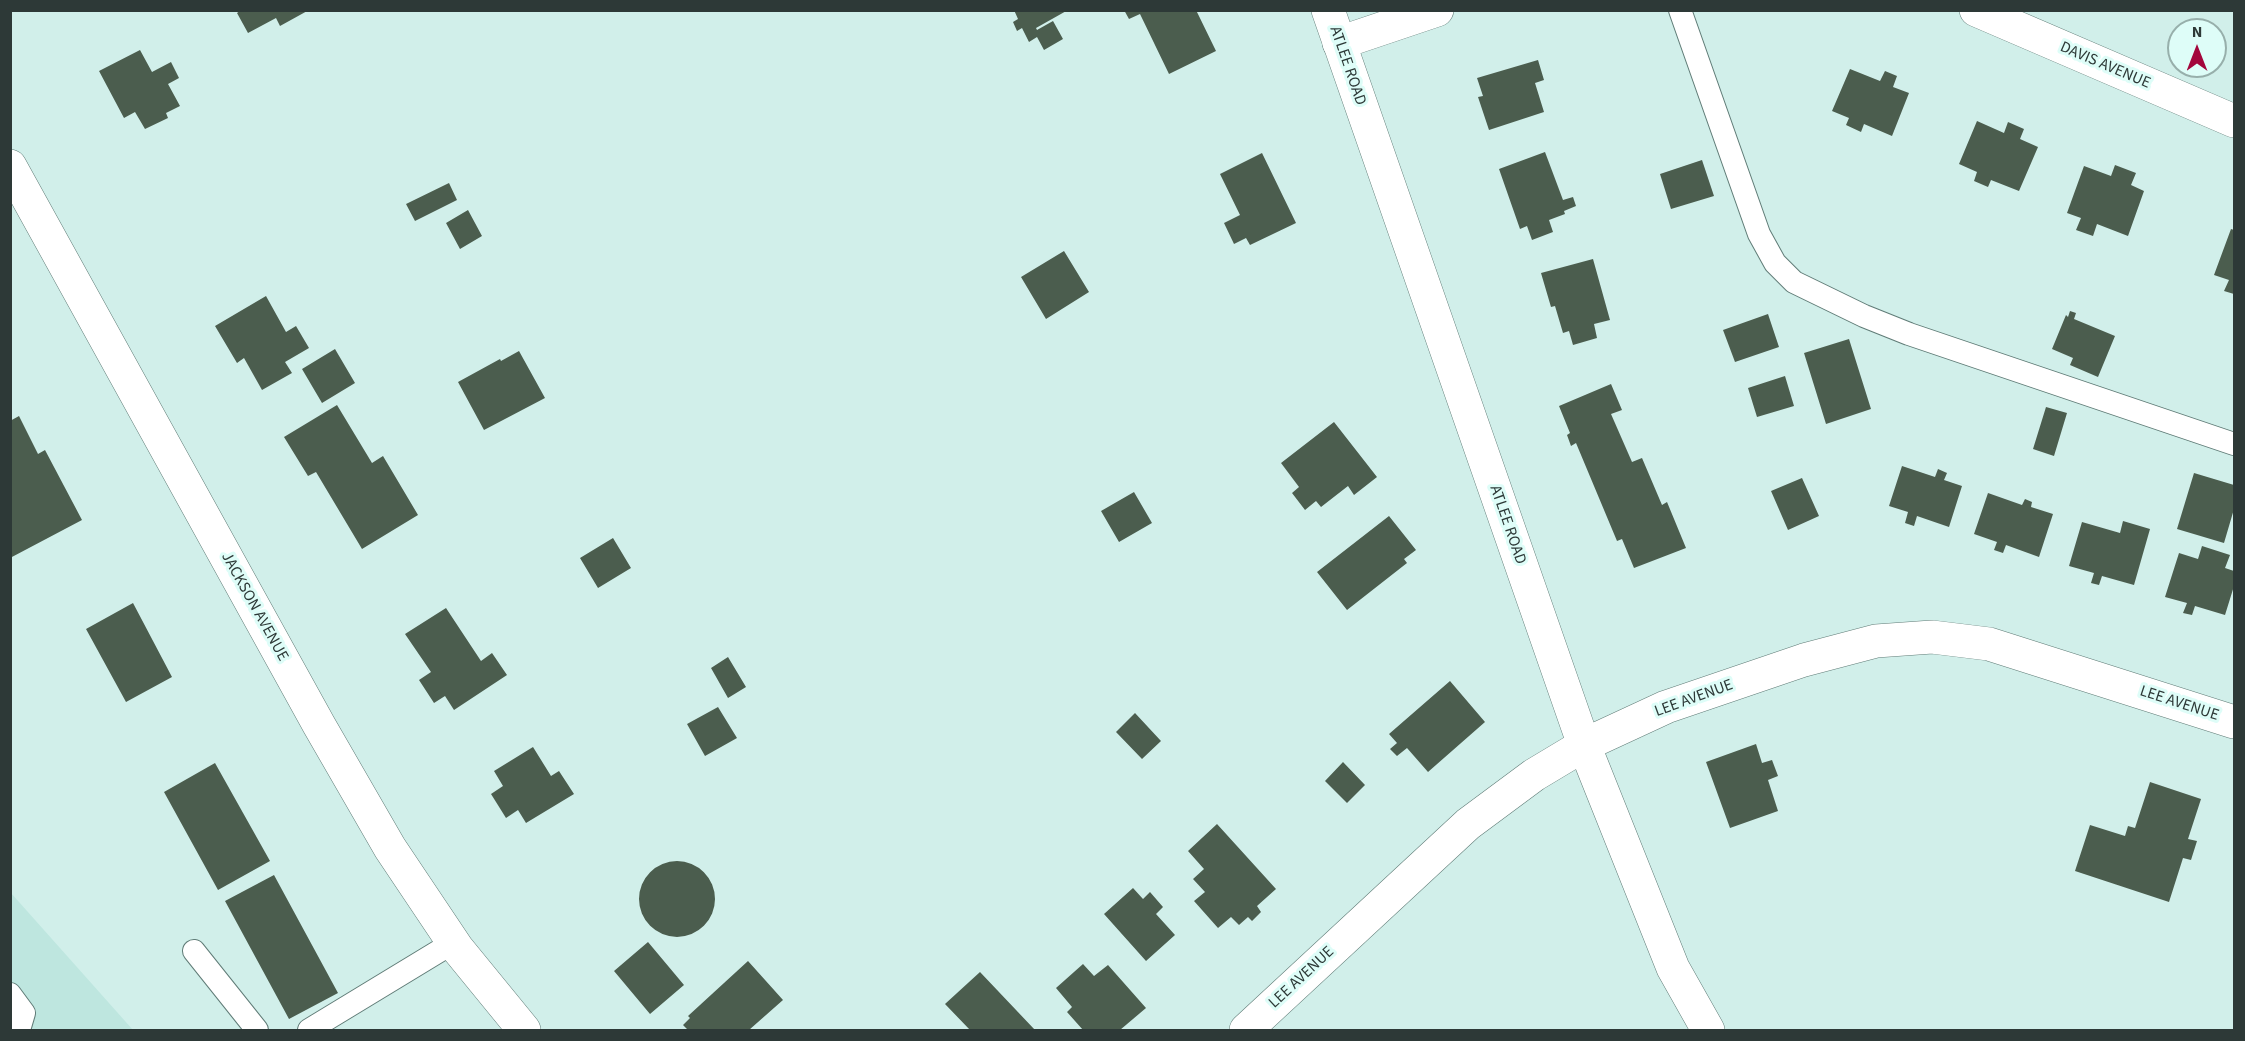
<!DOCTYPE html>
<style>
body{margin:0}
#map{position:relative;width:2245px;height:1041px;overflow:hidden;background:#d1efea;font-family:"Source Sans 3",sans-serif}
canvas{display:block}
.frame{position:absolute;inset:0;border:12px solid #2d3937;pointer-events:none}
.north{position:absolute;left:2167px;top:18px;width:60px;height:60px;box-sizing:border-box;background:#defdf8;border:2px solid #97afab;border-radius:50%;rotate:0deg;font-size:16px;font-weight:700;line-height:24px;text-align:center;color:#2d3937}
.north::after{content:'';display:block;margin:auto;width:21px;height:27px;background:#a3063c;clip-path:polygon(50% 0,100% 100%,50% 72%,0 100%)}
</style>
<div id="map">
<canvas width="2245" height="1041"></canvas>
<div class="frame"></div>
<div class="north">N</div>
</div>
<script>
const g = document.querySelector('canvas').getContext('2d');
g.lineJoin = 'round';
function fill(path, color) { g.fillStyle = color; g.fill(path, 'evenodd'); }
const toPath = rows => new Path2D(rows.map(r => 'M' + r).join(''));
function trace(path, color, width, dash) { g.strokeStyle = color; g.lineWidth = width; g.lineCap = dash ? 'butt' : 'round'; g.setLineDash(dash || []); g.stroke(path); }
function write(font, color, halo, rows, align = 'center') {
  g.font = font + ' "Source Sans 3",sans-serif'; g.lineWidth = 6; g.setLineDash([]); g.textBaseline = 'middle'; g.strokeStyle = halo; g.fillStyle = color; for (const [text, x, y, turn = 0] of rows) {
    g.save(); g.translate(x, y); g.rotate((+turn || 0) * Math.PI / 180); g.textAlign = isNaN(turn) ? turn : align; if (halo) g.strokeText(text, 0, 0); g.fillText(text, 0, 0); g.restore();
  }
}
const built = toPath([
 [11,893,133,1030,11,1030]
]);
const building = toPath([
 [241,10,309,10,280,26,276,18,248,33,237,13],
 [1014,10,1068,10,1036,28,1037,30,1053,21,1063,39,1044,50,1037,37,1029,42,1022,28,1017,31,1013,22,1018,19],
 [1124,10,1196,10,1216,51,1169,74,1140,14,1129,19],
 [140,50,152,72,171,62,179,78,168,84,180,106,166,113,168,118,145,129,135,112,124,118,99,71],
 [1538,60,1544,80,1535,83,1544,112,1489,130,1478,97,1483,96,1477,78],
 [1850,69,1880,81,1885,71,1897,76,1893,87,1909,93,1892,136,1864,124,1861,132,1846,125,1849,118,1832,111],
 [1977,121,2004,133,2008,122,2024,129,2020,139,2038,147,2019,191,1991,180,1988,187,1974,181,1977,172,1959,164],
 [1545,152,1563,200,1573,197,1576,206,1564,211,1565,214,1549,220,1553,232,1532,240,1527,226,1520,229,1499,169],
 [1262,153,1296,223,1250,245,1246,238,1234,244,1224,223,1240,215,1220,174],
 [1702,160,1714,196,1671,209,1660,174],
 [2115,165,2136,173,2131,185,2144,191,2128,236,2097,224,2093,236,2076,230,2081,218,2067,213,2084,166,2111,176],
 [449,183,457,200,415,221,406,204],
 [468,210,482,236,460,249,446,223],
 [2231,229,2234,230,2234,294,2224,291,2229,280,2214,275],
 [1064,251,1089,292,1046,319,1021,277],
 [1593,259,1610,320,1594,324,1597,338,1573,345,1569,331,1563,333,1555,306,1551,307,1541,273],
 [266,296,286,332,296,326,309,348,285,362,292,373,262,390,244,358,237,363,215,326],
 [2070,311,2076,313,2074,319,2115,336,2098,377,2070,365,2073,358,2052,349,2066,315,2068,317],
 [1768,314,1779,347,1735,362,1723,330],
 [1849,339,1871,409,1826,424,1804,353],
 [335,349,355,383,322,403,302,369],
 [519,351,545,398,484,430,458,382,500,359,501,361],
 [1785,376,1794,406,1757,417,1748,388],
 [1611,384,1622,410,1611,414,1632,462,1642,458,1662,505,1667,502,1686,548,1634,568,1622,539,1617,541,1576,443,1571,446,1567,435,1570,433,1559,406],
 [337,405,372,463,383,456,418,515,362,549,316,472,308,476,284,437],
 [2046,407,2067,413,2054,456,2033,449],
 [19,416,38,454,45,450,82,520,10,558,10,421],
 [1334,422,1377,477,1354,495,1348,486,1321,507,1316,501,1305,510,1292,493,1299,487,1281,463],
 [1902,466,1935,477,1938,469,1947,473,1944,480,1962,486,1949,527,1917,516,1914,526,1905,523,1908,512,1889,506],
 [2194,473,2234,485,2234,509,2224,543,2177,529],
 [1802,478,1819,516,1788,530,1771,491],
 [1134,492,1152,523,1119,542,1101,511],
 [1988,493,2022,505,2025,499,2032,502,2031,507,2053,514,2039,557,2006,545,2003,553,1994,550,1997,542,1974,534],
 [1389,516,1416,550,1404,559,1407,563,1347,610,1317,572],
 [2123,521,2150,529,2134,585,2102,576,2099,585,2091,583,2094,573,2069,566,2082,522,2120,533],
 [613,538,631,568,598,588,580,558],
 [2202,546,2230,555,2225,568,2234,571,2234,586,2225,615,2195,606,2192,615,2183,613,2187,603,2165,597,2179,553,2198,559],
 [133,603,172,677,126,702,86,629],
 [446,608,481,661,492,653,507,675,454,710,445,696,434,703,419,680,431,672,405,634],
 [728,657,746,687,728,698,711,668],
 [1450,681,1485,722,1428,772,1407,748,1397,756,1390,749,1397,743,1389,734],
 [718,707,737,738,705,756,687,724],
 [1135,713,1161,741,1142,759,1116,732],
 [1756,744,1762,763,1772,760,1778,776,1768,780,1778,811,1730,828,1706,762],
 [533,747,551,776,559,771,574,794,526,823,518,810,506,818,491,794,503,786,494,771],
 [1343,762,1365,785,1347,803,1325,781],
 [215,763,270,861,218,890,164,792],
 [2150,782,2201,799,2188,839,2197,841,2191,860,2183,858,2169,902,2075,871,2090,825,2125,836,2128,826,2135,828],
 [1217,824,1276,889,1257,906,1261,912,1252,921,1248,917,1239,925,1231,917,1218,928,1194,901,1205,892,1193,879,1204,869,1188,851],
 '639 899a38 38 0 1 1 76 0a38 38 0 1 1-76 0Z',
 [274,875,338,993,289,1019,225,901],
 [1133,888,1143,899,1150,892,1163,907,1156,914,1175,935,1146,961,1104,914],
 [648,942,684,985,650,1014,614,971],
 [748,961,783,1000,749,1030,688,1030,683,1025,690,1018,688,1016],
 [1083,964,1094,976,1108,965,1146,1008,1120,1030,1083,1030,1067,1012,1072,1007,1056,988],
 [980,972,1035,1030,970,1030,945,1004]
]);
const service = toPath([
 [1680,10,1759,234,1775,263,1794,282,1864,316,1909,334,2234,444],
 [194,951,257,1030],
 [10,994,24,1013,19,1030],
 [309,1030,454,942]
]);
const minor = toPath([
 [1976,10,2234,121],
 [1339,43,1437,10],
 [10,166,319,725,390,848,457,948,524,1030],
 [1246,1030,1468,824,1534,775,1584,745,1666,707,1804,660,1876,641,1932,637,1989,644,2234,722]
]);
const secondary = toPath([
 [1328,10,1584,745,1673,968,1708,1030]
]);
const streetNames = [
 ["ATLEE ROAD",1347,66,71],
 ["DAVIS AVENUE",2105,66,23],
 ["ATLEE ROAD",1507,525,71],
 ["JACKSON AVENUE",254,607,61],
 ["LEE AVENUE",1694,699,-20],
 ["LEE AVENUE",2179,704,18],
 ["LEE AVENUE",1302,978,-43]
];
fill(built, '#bee6df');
fill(building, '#4b5d4e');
trace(service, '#607c77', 24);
trace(minor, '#607c77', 34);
trace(secondary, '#607c77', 34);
trace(service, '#fff', 22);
trace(minor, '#fff', 33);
trace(secondary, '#fff', 33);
write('16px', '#2d3937', '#defdf8', streetNames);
</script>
